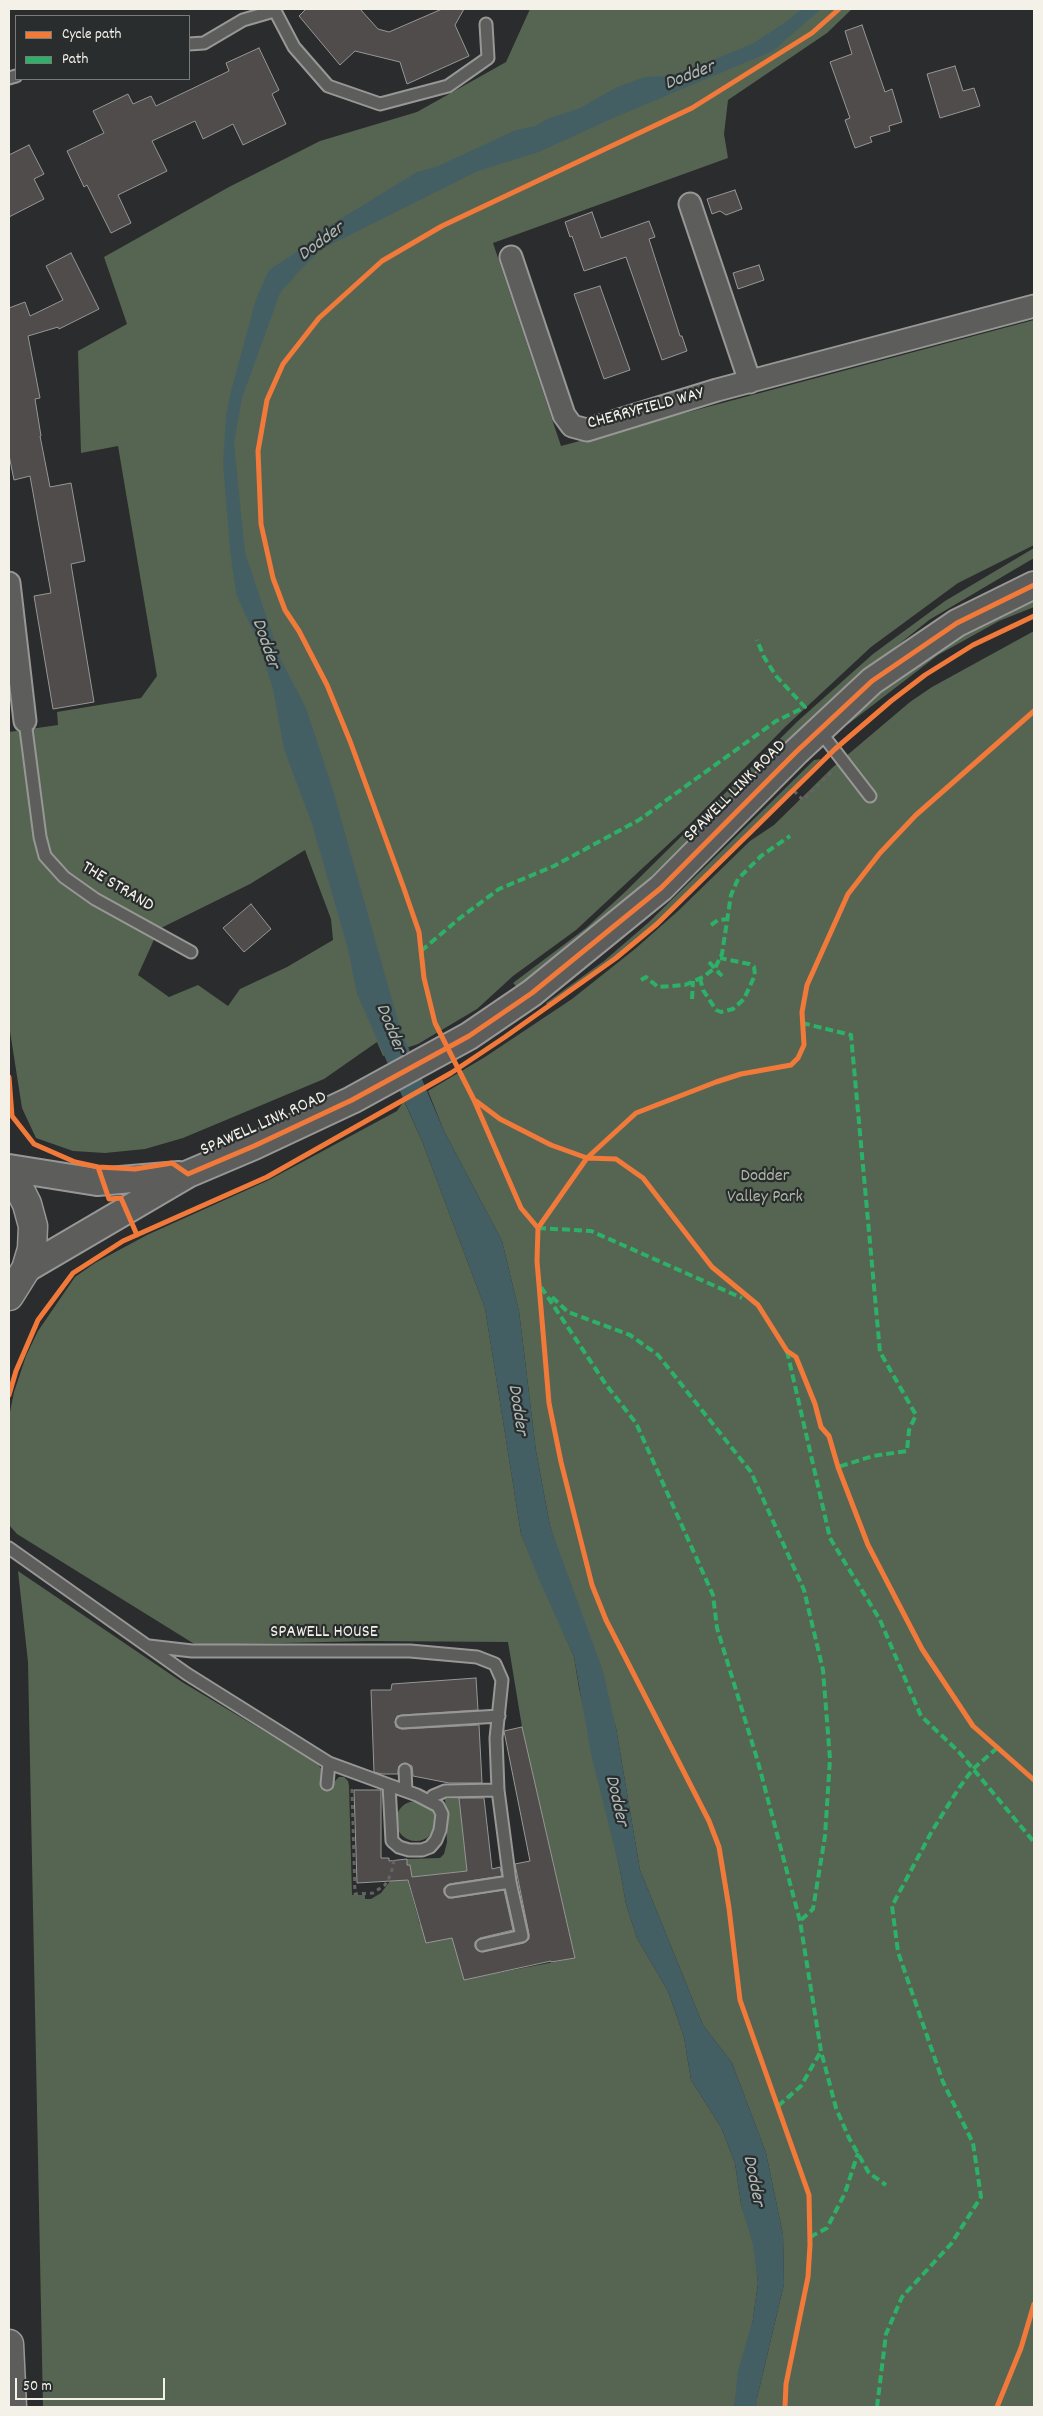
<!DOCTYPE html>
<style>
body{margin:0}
#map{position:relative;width:1043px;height:2416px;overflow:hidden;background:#2b2c2d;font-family:Dekko,sans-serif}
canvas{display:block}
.frame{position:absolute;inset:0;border:10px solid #f4f1e8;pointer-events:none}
.legend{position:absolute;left:15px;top:15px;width:175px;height:65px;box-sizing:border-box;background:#2a2d2e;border:1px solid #7b7b78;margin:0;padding:6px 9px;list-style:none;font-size:15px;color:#f4f1e8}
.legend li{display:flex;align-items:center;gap:10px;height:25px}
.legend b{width:25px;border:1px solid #7b7b78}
.scale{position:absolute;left:15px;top:2378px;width:150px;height:22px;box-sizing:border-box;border:2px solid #f4f1e8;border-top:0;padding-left:6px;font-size:15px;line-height:18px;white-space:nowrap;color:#f4f1e8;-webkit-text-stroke:4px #2a2d2e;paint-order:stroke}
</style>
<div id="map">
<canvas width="1043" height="2416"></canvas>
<div class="frame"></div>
<ul class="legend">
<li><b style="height:6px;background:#f17a3a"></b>Cycle path</li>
<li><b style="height:6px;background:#2db169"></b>Path</li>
</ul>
<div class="scale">50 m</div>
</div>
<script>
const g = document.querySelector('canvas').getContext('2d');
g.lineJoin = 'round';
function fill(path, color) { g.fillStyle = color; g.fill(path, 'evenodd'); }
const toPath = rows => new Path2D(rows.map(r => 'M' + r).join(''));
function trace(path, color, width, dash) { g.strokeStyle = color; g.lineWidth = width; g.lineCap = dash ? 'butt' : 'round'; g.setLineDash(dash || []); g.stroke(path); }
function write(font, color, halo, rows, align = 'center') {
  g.font = font + ' Dekko,sans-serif'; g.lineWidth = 4.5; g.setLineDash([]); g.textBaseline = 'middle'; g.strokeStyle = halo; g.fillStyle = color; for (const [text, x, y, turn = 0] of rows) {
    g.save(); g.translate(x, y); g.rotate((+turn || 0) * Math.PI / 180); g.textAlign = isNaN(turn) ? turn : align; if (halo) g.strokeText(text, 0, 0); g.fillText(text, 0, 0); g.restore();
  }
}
const green = toPath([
 [530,9,852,9,827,33,728,100,724,134,728,158,493,243,561,446,1034,320,1034,545,958,583,871,647,785,727,689,825,576,930,513,976,477,1009,418,1044,383,1056,377,1042,324,1079,183,1138,145,1149,105,1153,73,1151,36,1138,22,1108,9,1025,9,732,58,725,57,712,141,698,157,676,118,446,81,453,78,351,127,324,104,257,229,187,320,141,417,112,506,62],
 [305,850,331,919,333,940,287,967,240,989,228,1006,198,985,169,997,138,975,156,935,161,928,250,884],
 [1034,548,1034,558,929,620,851,683,614,913,541,971,517,987,513,983,586,928,625,892,799,720,873,654,945,601],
 [1034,601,1034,607,999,621,938,655,847,725,857,709,889,684,960,635],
 [1034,631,1034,2407,757,2407,757,2398,784,2284,783,2235,766,2153,732,2063,703,2025,640,1870,616,1728,550,1526,536,1451,519,1311,502,1241,444,1131,428,1091,485,1057,572,999,635,949,678,911,750,841,774,825,832,768,910,702,932,687],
 [821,759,657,923,616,957,548,1006,546,1003,604,961,648,923,811,763,814,760],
 [404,1101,422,1141,485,1308,521,1534,574,1657,579,1688,620,1870,626,1904,637,1938,668,1991,684,2037,691,2080,721,2127,735,2163,741,2204,754,2245,758,2283,753,2319,734,2407,43,2407,28,1662,18,1571,182,1682,317,1763,332,1784,339,1777,344,1777,348,1781,349,1786,352,1895,365,1895,365,1899,371,1899,381,1893,391,1880,407,1878,420,1925,455,1920,471,1978,575,1958,522,1727,508,1642,369,1641,196,1645,17,1534,9,1525,9,1417,14,1392,26,1356,38,1331,75,1277,95,1263,147,1235,269,1180,397,1111],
 [459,1798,467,1871,412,1877,410,1866,407,1865,407,1859,440,1858,444,1854,447,1842,445,1799],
 '396 1821a20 20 0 1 1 40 0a20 20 0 1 1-40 0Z'
]);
const water = toPath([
 [801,9,821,9,773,51,613,118,539,152,478,171,322,249,301,269,280,293,242,398,234,443,245,552,280,658,306,708,332,787,400,1028,444,1131,502,1241,519,1311,536,1451,550,1526,603,1671,616,1728,640,1870,703,2025,732,2063,766,2153,783,2235,784,2284,757,2398,757,2407,734,2407,738,2371,753,2319,758,2283,753,2245,741,2204,735,2163,721,2127,691,2080,684,2037,668,1991,637,1938,626,1904,620,1870,591,1754,574,1657,540,1582,521,1534,485,1308,422,1141,357,994,348,949,312,824,284,749,273,689,258,642,236,594,230,550,223,464,226,416,230,395,256,299,269,270,301,249,324,229,417,172,438,166,516,130,535,126,547,119,580,108,617,87,645,77,667,76,691,69,725,55,752,44,787,21]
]);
const building = toPath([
 [306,9,360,9,378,29,389,32,442,9,464,9,455,25,469,56,407,84,400,62,355,51,340,65,299,16,306,9],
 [862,25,885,92,892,89,902,122,889,126,890,131,870,137,872,142,855,148,845,120,850,118,830,62,852,54,845,31,862,25],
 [259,48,279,90,272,94,286,124,243,145,233,124,203,139,195,121,152,141,167,171,118,195,131,223,111,233,87,185,84,187,67,151,104,133,93,111,128,94,133,104,151,96,156,106,229,71,226,63,259,48],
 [955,66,963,91,974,88,980,106,940,118,927,74,955,66],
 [29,145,44,174,34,179,44,199,9,217,9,155,29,145],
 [735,190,742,209,726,215,720,211,712,214,707,199,735,190],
 [592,212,601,238,649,221,655,237,649,239,680,336,682,336,687,351,662,360,626,257,584,271,572,236,570,237,565,222,592,212],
 [71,253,99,309,59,329,58,327,28,336,40,398,35,399,41,436,40,436,50,487,71,483,85,561,71,564,94,702,53,709,34,596,51,593,30,476,14,480,9,455,9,308,25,302,30,316,63,300,46,266,71,253],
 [759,265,764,280,738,289,733,273,759,265],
 [600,286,630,370,604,379,574,294,600,286],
 [251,904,271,929,244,952,223,928,251,904],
 [476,1678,478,1710,402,1715,397,1716,395,1722,396,1727,402,1729,479,1725,482,1783,449,1783,413,1776,412,1766,405,1763,399,1766,398,1774,382,1774,374,1772,371,1690,391,1690,392,1684,476,1678],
 [522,1727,575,1958,551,1962,551,1961,464,1980,452,1938,426,1943,408,1880,357,1883,354,1790,381,1790,381,1858,389,1858,389,1861,407,1859,407,1865,410,1865,412,1877,467,1871,459,1798,484,1798,492,1869,500,1867,502,1876,449,1884,444,1888,444,1893,448,1898,452,1898,504,1890,513,1930,480,1938,475,1942,475,1947,477,1950,483,1952,524,1943,529,1939,529,1934,515,1864,530,1861,504,1731,522,1727]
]);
const path = toPath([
 [794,791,803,800,833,771],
 [474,1100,521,1208,538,1228,537,1261,549,1403,561,1462,592,1585,606,1620,709,1821,719,1847,729,1908,740,2000,809,2195,810,2245,808,2277,786,2384,785,2407],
 [538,1228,587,1158],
 [352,1789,355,1894,373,1893,385,1885,391,1874,394,1860]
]);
const service = toPath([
 [274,9,294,47,328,86,380,104,448,86,488,58,486,24],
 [189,44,204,43,243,20,274,11],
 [9,78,16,76],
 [25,721,40,837,45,856,64,877,95,899,191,952],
 [819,730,870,796],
 [9,1548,187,1674,329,1763,389,1785,417,1795,438,1806,442,1814,440,1830,436,1840,430,1847,422,1850,409,1850,399,1847,392,1841,389,1785],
 [149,1646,192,1651,410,1651,477,1657,495,1664,502,1680,496,1738,498,1790,510,1882,451,1891],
 [402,1722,499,1716],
 [405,1770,406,1791],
 [327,1784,329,1763],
 [430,1801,433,1796,445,1791,498,1790],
 [482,1945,522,1936,510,1882]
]);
const minor = toPath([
 [690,204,750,382],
 [511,257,564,415,572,426,587,430,717,390,1034,306],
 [9,583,25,721]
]);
const tertiary = toPath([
 [9,1168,97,1182,179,1175],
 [26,1269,188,1174,254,1146,352,1100,469,1036,532,993,661,888,796,752,872,681,957,623,1034,585]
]);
const secondary = toPath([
 [9,1175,17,1184,27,1204,33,1226,32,1249,26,1269,9,1296],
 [9,2344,12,2407]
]);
const quiet = toPath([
 [711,925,718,920,728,919],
 [421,951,460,918,499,889,554,866,639,820,776,721,805,707,776,676,764,657,757,640],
 [709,962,722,976],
 [700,978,703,990,716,1010,721,1012,733,1009,744,999,755,975,754,967,749,964,720,958],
 [641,980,646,977,658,987,685,985,703,977,715,968,722,954,731,895,738,879,761,856,790,836],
 [692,999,693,981],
 [802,1023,851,1035,880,1352,916,1415,909,1430,907,1451,873,1456,838,1467],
 [538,1228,591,1231,742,1298],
 [541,1287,607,1386,636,1423,713,1595,717,1628,758,1762,800,1921,821,2051,836,2108,849,2138,869,2173,886,2185],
 [552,1297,568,1312,630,1335,658,1355,751,1472,804,1590,823,1670,830,1759,825,1836,813,1909,800,1921],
 [787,1351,830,1538,880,1620,921,1716,959,1752,1034,1842],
 [778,2106,801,2086,821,2051],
 [810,2237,827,2228,845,2193,858,2153],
 [877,2407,886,2334,902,2297,951,2244,981,2197,973,2143,943,2082,898,1952,892,1906,932,1831,959,1788,973,1769,996,1749]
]);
const cycleway = toPath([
 [9,1077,12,1116,34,1144,75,1162,98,1167,135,1169,172,1163,188,1174,254,1146,352,1100,469,1036,532,993,661,888,796,752,872,681,957,623,1034,585],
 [476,1101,500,1119,551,1145,587,1158,616,1159,643,1178,712,1267,758,1305,787,1351,796,1357,815,1404,821,1427,829,1436,838,1467,868,1545,922,1649,973,1726,1034,1780],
 [98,1167,109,1199,121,1198,137,1235],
 [538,1228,587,1158,636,1113,716,1082,741,1074,791,1065,798,1058,804,1045,802,1012,807,985,848,894,880,853,916,815,1034,711],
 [9,1395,16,1371,38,1320,73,1273,123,1241,267,1177,451,1073,505,1037,616,958,657,924,835,749,891,701,925,675,973,645,1034,616],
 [785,2407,786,2384,808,2277,810,2245,809,2195,740,2000,729,1908,719,1847,709,1821,606,1620,592,1585,561,1462,549,1403,537,1261,538,1228,521,1208,474,1100,435,1023,424,978,419,932,403,886,350,741,327,685,299,631,285,610,273,578,261,524,258,451,267,400,283,364,319,318,382,261,442,226,692,108,812,33,839,9],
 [997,2407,1021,2348,1034,2304]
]);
const streetNames = [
 ["CHERRYFIELD WAY",646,410,-15],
 ["SPAWELL LINK ROAD",736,792,-45],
 ["THE STRAND",117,888,31],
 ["SPAWELL LINK ROAD",264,1125,-24],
 ["SPAWELL HOUSE",324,1634]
];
const parkNames = [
 ["Dodder",765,1178],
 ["Valley Park",765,1199]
];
const waterNames = [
 ["Dodder",690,77,-21],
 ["Dodder",322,243,-36],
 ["Dodder",264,644,71],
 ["Dodder",389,1029,68],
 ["Dodder",516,1410,81],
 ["Dodder",615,1801,77],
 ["Dodder",752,2181,79]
];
fill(green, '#566551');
fill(water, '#445f64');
fill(building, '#4f4c4b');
trace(building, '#979796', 1);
trace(service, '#979796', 15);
trace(minor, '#979796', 25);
trace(tertiary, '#979796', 30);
trace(secondary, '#979796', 31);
trace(path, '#646464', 3, [4, 4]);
trace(service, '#5d5d5c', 11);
trace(minor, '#5d5d5c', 21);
trace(tertiary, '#5d5d5c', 26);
trace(secondary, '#5d5d5c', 28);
trace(quiet, '#2db169', 4, [8, 4]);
trace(cycleway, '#f17a3a', 5);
write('18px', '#f4f1e8', '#2a2d2e', streetNames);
write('18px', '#b0b6a7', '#2a2d2e', parkNames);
write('italic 19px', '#aeb9b5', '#2a2d2e', waterNames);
</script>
